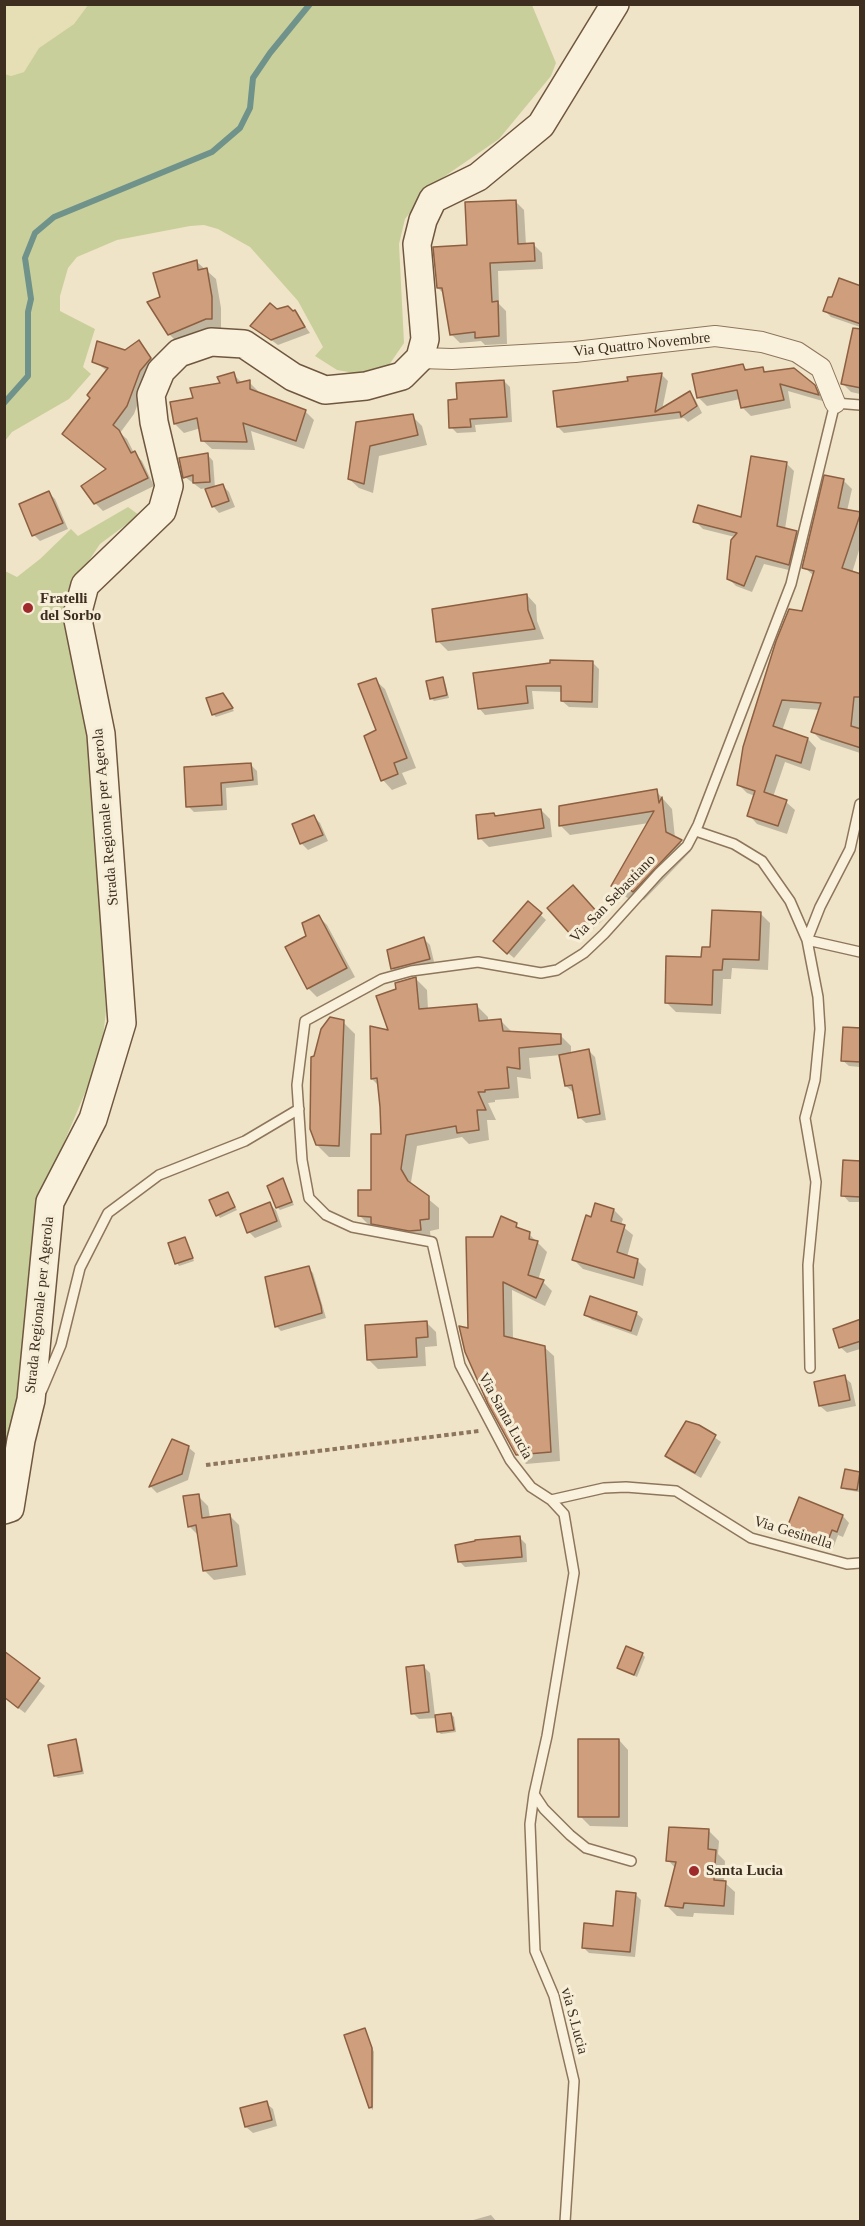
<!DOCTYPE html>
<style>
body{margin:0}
#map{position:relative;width:865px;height:2226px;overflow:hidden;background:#f0e4c8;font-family:"Times New Roman",serif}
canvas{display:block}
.frame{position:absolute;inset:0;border:6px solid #3d2e20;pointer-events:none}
</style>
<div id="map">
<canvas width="865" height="2226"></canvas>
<div class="frame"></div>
</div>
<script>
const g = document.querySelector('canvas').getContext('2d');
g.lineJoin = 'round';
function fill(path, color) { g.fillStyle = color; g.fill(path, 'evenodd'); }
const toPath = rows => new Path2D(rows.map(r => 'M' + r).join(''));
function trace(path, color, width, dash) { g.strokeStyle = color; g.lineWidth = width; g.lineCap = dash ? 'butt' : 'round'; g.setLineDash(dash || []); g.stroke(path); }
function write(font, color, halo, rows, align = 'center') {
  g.font = font + ' "Times New Roman",serif'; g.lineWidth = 6; g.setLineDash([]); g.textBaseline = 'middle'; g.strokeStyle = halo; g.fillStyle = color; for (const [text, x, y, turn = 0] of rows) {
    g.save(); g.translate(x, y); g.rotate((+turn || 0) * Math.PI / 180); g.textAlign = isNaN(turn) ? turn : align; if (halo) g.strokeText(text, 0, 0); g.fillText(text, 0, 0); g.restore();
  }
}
const farmland = toPath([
 [4,5,88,5,74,24,39,48,24,72,11,76,5,74]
]);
const green = toPath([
 [88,5,532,5,556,63,551,76,499,139,432,185,405,219,399,244,404,343,389,365,360,374,337,370,315,356,323,347,298,301,250,247,218,229,204,225,190,226,117,240,77,257,68,268,60,296,60,311,95,329,83,367,91,374,69,399,12,432,5,441,5,74,11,76,24,72,39,48,74,24],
 [128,507,139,515,100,544,80,574,63,609,73,657,93,732,106,1011,101,1055,44,1190,27,1350,5,1493,5,571,17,577,40,559,71,529,78,536]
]);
const shadow = toPath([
 [516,202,524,210,526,245,534,245,542,253,543,269,498,271,499,304,506,311,507,344,485,345,481,341,460,343,452,335,444,294,438,288,469,247],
 [197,262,216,279,221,308,221,328,179,344,169,334,161,298],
 [860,288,860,327,831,317,825,311],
 [277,311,295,312,310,333,278,345,252,326],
 [138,342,158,366,147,379,134,414,120,433,127,439,134,453,142,461,154,486,103,511,95,503,108,470,64,434,92,398,107,371,94,361,125,352],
 [860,345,860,394,851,392,843,384],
 [743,366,749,371,762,369,767,373,814,386,823,395,826,402,788,391,791,408,751,416,742,407,740,399,707,406,698,397],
 [233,374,242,383,249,382,258,391,258,394,305,411,314,420,304,449,251,431,255,450,212,449,202,440,201,428,184,433,175,424,195,399,222,384],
 [662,375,668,381,662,410,689,393,695,399,702,413,688,422,684,418,564,433,558,427,629,383,629,379],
 [504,381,510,387,512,422,475,425,476,432,457,433,451,427,459,401],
 [412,416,422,426,427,445,379,456,373,493,359,488,349,479,357,423],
 [207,454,213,461,215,488,223,486,229,492,235,507,219,513,213,506,206,488,201,489,185,477],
 [786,463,794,471,785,529,796,532,804,540,797,572,764,564,752,592,736,586,728,578,735,537,703,529,695,521,743,518],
 [843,480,852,489,847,511,860,513,860,547,852,573,860,575,860,753,821,740,812,731,820,710,790,708,782,731,808,739,816,748,810,771,785,762,773,797,786,802,795,810,787,834,757,824,749,815,755,796,747,793,739,785,803,613,814,576,804,567],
 [49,493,55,499,68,529,40,541,34,535],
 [527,595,536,605,537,621,544,639,448,651,438,641],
 [592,662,599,669,598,708,569,707,562,701,563,692,532,691,534,709,485,715,479,708,475,674],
 [443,679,445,682,449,698,434,701,431,698],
 [375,680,385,689,416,768,402,773,407,784,392,790,383,780],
 [225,698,234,711,216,717,213,714],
 [251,765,257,771,258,785,226,788,227,810,194,812,188,806,185,769],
 [656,791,672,809,675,838,691,851,644,900,640,898,635,903,623,895,613,886,649,823,570,835,560,825],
 [541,810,550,819,552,837,489,847,480,838,496,818],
 [314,817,320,823,328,841,308,850,301,843],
 [579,894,603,920,579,941,573,935],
 [528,903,546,920,514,958,501,947],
 [760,913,770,923,768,970,732,968,731,979,723,979,721,1014,676,1012,666,1002,703,959,712,949],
 [319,917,327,925,355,977,317,997,308,988,308,936],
 [424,939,430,945,435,966,399,975,393,969,388,951],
 [416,979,427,990,428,1010,477,1006,488,1017,488,1022,501,1021,513,1033,560,1035,571,1046,571,1054,589,1051,595,1057,606,1120,586,1123,579,1117,575,1092,573,1092,566,1086,561,1055,529,1058,531,1079,517,1077,519,1098,495,1100,495,1102,488,1103,496,1120,487,1120,489,1140,469,1144,462,1137,417,1146,411,1182,415,1188,439,1208,439,1229,430,1231,431,1241,371,1227,360,1216,372,1192,382,1135,379,1086,372,1079,390,1032,398,990],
 [343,1022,355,1034,350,1157,329,1157,317,1145],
 [860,1030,860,1067,849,1066,842,1060],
 [860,1163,860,1202,849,1202,843,1195],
 [282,1180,294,1205,280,1210,277,1207],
 [227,1194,237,1210,220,1218,218,1215],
 [269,1204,276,1210,282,1227,255,1238,249,1232],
 [614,1210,623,1219,621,1225,633,1235,627,1257,637,1260,646,1269,643,1286,583,1269,574,1260],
 [516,1225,522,1231,529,1234,547,1252,538,1280,543,1282,552,1291,545,1306,512,1290,513,1340,544,1347,554,1356,560,1461,526,1464,517,1454,469,1330,494,1238],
 [185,1239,194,1261,179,1266,177,1263],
 [308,1268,313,1273,326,1318,281,1331,276,1326],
 [636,1313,643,1319,637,1336,592,1320,585,1314],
 [860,1321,860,1349,847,1353,840,1347],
 [427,1323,436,1332,437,1346,425,1347,426,1366,378,1369,368,1359],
 [844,1377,851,1383,856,1406,827,1412,820,1406],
 [699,1426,721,1442,701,1478,673,1462,667,1456],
 [173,1441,188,1447,195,1453,188,1480,157,1493,151,1487],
 [859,1473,859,1492,846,1490,843,1487],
 [198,1496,208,1506,210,1518,229,1515,239,1525,246,1575,214,1580,204,1570,199,1536,189,1526],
 [800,1499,843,1516,849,1523,843,1537,838,1535,832,1551,794,1536,787,1529],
 [520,1538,526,1544,527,1562,465,1567,459,1561],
 [642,1654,645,1657,637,1677,619,1668],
 [7,1655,45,1686,25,1713,4,1697],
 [423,1666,430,1673,435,1716,451,1714,454,1717,456,1732,441,1734,438,1731,437,1718,419,1719,413,1713],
 [619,1740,628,1750,628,1827,590,1826,580,1816],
 [75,1741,78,1744,84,1774,58,1778,55,1776],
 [709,1831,719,1841,718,1854,725,1861,724,1882,735,1892,734,1915,694,1913,693,1917,677,1916,667,1906,676,1869,668,1860],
 [635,1894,641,1900,635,1957,589,1953,583,1947,614,1928],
 [365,2030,374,2052,373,2110,370,2107],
 [266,2103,273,2109,277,2126,253,2133,246,2127],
 [491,2215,497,2222,466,2222]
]);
const stream = toPath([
 [4,403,28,376,28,312,31,299,25,258,35,233,54,217,212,152,240,128,250,108,253,78,270,53,310,4]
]);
const building = toPath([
 [516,200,518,244,534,243,535,261,490,263,492,302,498,301,499,336,475,338,475,332,450,335,442,288,437,288,433,247,467,245,465,202,516,200],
 [197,260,198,270,207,268,212,297,212,319,206,319,168,335,147,302,160,297,153,273,197,260],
 [839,278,861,286,861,324,823,311,828,297,832,297,839,278],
 [270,303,277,309,288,306,293,311,295,310,305,327,271,340,250,326,270,303],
 [853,328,861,329,861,388,841,384,853,328],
 [139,340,151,358,140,371,127,406,113,425,119,430,131,453,135,451,148,478,94,504,81,486,106,469,62,434,90,398,87,395,108,368,92,362,97,341,125,350,139,340],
 [743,364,745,370,763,367,764,372,794,368,815,385,819,395,780,384,784,400,741,408,737,390,697,398,692,374,743,364],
 [234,372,237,383,250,380,250,389,306,410,296,441,243,423,247,442,201,441,197,418,174,424,170,402,193,398,190,388,220,383,217,377,234,372],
 [662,373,655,412,690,391,697,406,681,417,680,412,557,427,553,391,628,381,627,377,662,373],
 [504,380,507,417,470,419,471,427,449,428,448,400,457,399,456,383,504,380],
 [413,414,418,435,370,446,364,484,348,479,356,422,413,414],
 [208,453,210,482,193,483,193,475,183,478,179,458,208,453],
 [751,456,787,462,777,526,797,531,789,565,756,556,744,586,727,579,731,540,737,533,693,522,698,505,741,517,751,456],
 [824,475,844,479,838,508,861,512,842,568,861,574,861,697,854,697,851,726,861,729,861,748,811,732,821,703,782,700,773,726,808,738,801,763,776,755,764,792,787,800,778,826,747,816,755,791,737,785,743,747,776,641,789,609,802,611,814,571,802,568,824,475],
 [223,484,229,501,212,507,205,489,223,484],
 [49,491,63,523,32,536,19,504,49,491],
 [527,594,528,610,535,629,436,642,432,609,527,594],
 [550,660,593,661,592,702,561,701,561,686,526,686,528,703,478,709,473,673,550,663,550,660],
 [443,677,447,695,430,699,426,681,443,677],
 [376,678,407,758,394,763,398,774,381,781,364,736,376,730,358,684,376,678],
 [223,693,233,708,212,715,206,698,223,693],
 [251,763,253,780,221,783,222,805,186,807,184,767,251,763],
 [657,789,659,803,662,797,666,832,682,840,633,892,629,889,625,894,611,886,654,811,559,826,559,806,657,789],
 [541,809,544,828,478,839,476,815,494,813,495,816,541,809],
 [314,815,323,835,300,844,292,824,314,815],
 [573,885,598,913,572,936,547,908,573,885],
 [528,901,542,913,507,954,493,941,528,901],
 [712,910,761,912,759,960,723,959,722,970,713,970,712,1005,665,1003,666,956,701,957,702,947,710,947,712,910],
 [319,915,347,968,307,989,285,947,306,936,302,923,319,915],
 [424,937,430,959,391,969,387,950,424,937],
 [416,977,419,1009,477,1004,479,1021,501,1019,503,1031,561,1034,561,1044,519,1048,520,1069,507,1067,509,1088,485,1090,485,1092,478,1092,486,1110,477,1110,479,1130,457,1133,456,1126,406,1135,401,1169,408,1181,429,1196,429,1219,420,1220,421,1230,409,1231,371,1224,371,1217,358,1216,358,1190,371,1190,371,1134,381,1134,380,1107,377,1078,371,1079,370,1026,388,1030,376,996,396,989,395,983,416,977],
 [330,1017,344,1020,339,1146,316,1145,310,1129,311,1057,314,1056,321,1029,330,1017],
 [843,1027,861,1028,861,1062,841,1061,843,1027],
 [589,1049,600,1114,578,1118,572,1085,565,1086,559,1055,589,1049],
 [843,1160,861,1161,861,1197,841,1196,843,1160],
 [283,1178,292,1202,276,1208,267,1186,283,1178],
 [228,1192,235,1207,216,1216,209,1200,228,1192],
 [270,1202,277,1221,247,1233,240,1214,270,1202],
 [595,1203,614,1209,611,1221,625,1225,617,1252,638,1259,634,1278,572,1260,586,1215,591,1217,595,1203],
 [501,1216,517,1223,516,1227,530,1232,529,1239,538,1241,528,1275,544,1280,536,1298,503,1282,504,1336,545,1346,551,1452,516,1455,488,1404,465,1352,459,1326,468,1328,466,1237,493,1237,501,1216],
 [185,1237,193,1258,175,1264,168,1243,185,1237],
 [309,1266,321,1306,322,1313,275,1327,265,1277,309,1266],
 [590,1296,637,1312,631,1331,584,1315,590,1296],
 [861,1319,861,1341,839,1348,833,1329,861,1319],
 [427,1321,428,1337,416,1338,417,1357,367,1360,365,1325,427,1321],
 [845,1375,850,1400,819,1406,814,1382,845,1375],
 [686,1421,699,1425,716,1435,695,1473,665,1456,686,1421],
 [172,1439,189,1446,182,1474,149,1487,172,1439],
 [845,1469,860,1472,857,1490,841,1488,845,1469],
 [199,1494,202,1518,230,1514,237,1566,203,1571,196,1525,188,1527,183,1496,199,1494],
 [799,1497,843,1515,837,1532,832,1530,826,1546,786,1530,799,1497],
 [520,1536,522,1557,458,1562,455,1545,475,1541,475,1540,520,1536],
 [626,1646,643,1653,634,1675,617,1668,626,1646],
 [4,1651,40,1678,18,1708,4,1697,4,1651],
 [424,1665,429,1712,411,1714,406,1667,424,1665],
 [451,1713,454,1730,437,1732,435,1715,451,1713],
 [76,1739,82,1771,54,1776,48,1745,76,1739],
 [578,1739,619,1739,619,1817,578,1817,578,1739],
 [669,1827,709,1829,708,1849,716,1850,714,1880,726,1881,724,1906,684,1903,683,1908,665,1906,676,1862,666,1861,669,1827],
 [616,1891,636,1893,630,1952,582,1948,584,1923,613,1926,616,1891],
 [365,2028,372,2048,372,2107,369,2108,344,2035,365,2028],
 [267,2101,272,2120,245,2127,240,2108,267,2101]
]);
const path = toPath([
 [206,1465,479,1431]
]);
const lane = toPath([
 [696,831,734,844,762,861,790,901,807,940,818,997,820,1029,815,1080,805,1118,816,1182,808,1265,810,1368],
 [807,940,820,907,850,849,860,804],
 [807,940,860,952],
 [42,1390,61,1345,80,1268,108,1213,159,1175,245,1141,299,1109],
 [551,1500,604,1488,626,1487,676,1491,751,1538,847,1564,860,1563],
 [534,1794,530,1824,535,1951,554,1996,574,2081,565,2222],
 [631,1861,586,1848,570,1835,544,1809,534,1794,547,1736,574,1573,564,1514,551,1500,531,1487,510,1460,460,1365,432,1242,352,1227,326,1215,309,1198,302,1160,297,1085,305,1021,382,979,411,971,478,962,541,973,557,970,584,953,604,934,659,873,687,846,698,825,791,584,835,403,860,405]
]);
const street = toPath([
 [420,358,452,359,575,352,715,336,762,342,797,352,821,368,835,403]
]);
const secondary = toPath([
 [4,1510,10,1508,21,1440,31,1400,50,1202,93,1119,122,1023,101,734,77,615,85,585,162,511,169,486,154,422,151,395,161,371,179,353,211,342,244,344,293,377,325,390,366,386,402,376,420,358,425,339,417,244,423,220,433,199,478,177,541,125,615,4]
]);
const markers = [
 [28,608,6,"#9e2a2b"],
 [694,1871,6,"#9e2a2b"]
];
const streetNames = [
 ["Via Quattro Novembre",642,345,-6],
 ["Strada Regionale per Agerola",106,817,-95],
 ["Via San Sebastiano",613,899,-46],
 ["Strada Regionale per Agerola",40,1305,-84],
 ["Via Santa Lucia",505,1416,61],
 ["Via Gesinella",793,1533,17],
 ["via S.Lucia",574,2021,75]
];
const poiNames = [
 ["Fratelli",40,599],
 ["del Sorbo",40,616],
 ["Santa Lucia",706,1871]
];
fill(farmland, '#e6deb5');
fill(green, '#c9cf9b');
fill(shadow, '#0003');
trace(stream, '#6f938a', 6);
fill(building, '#cf9f7d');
trace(building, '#8d5f41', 1.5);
trace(lane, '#8d765c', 12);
trace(street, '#8d765c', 22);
trace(secondary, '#6f573f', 30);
trace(path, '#8d765c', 4, [4.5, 3]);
trace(lane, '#faf1dc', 9);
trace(street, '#faf1dc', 20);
trace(secondary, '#faf1dc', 27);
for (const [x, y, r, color] of markers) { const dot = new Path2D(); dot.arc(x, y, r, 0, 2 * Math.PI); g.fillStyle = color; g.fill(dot); trace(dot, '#f7eed8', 2); }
write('15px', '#3d2e20', '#f7eed8', streetNames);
write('bold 15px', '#3d2e20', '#f7eed8', poiNames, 'left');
</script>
